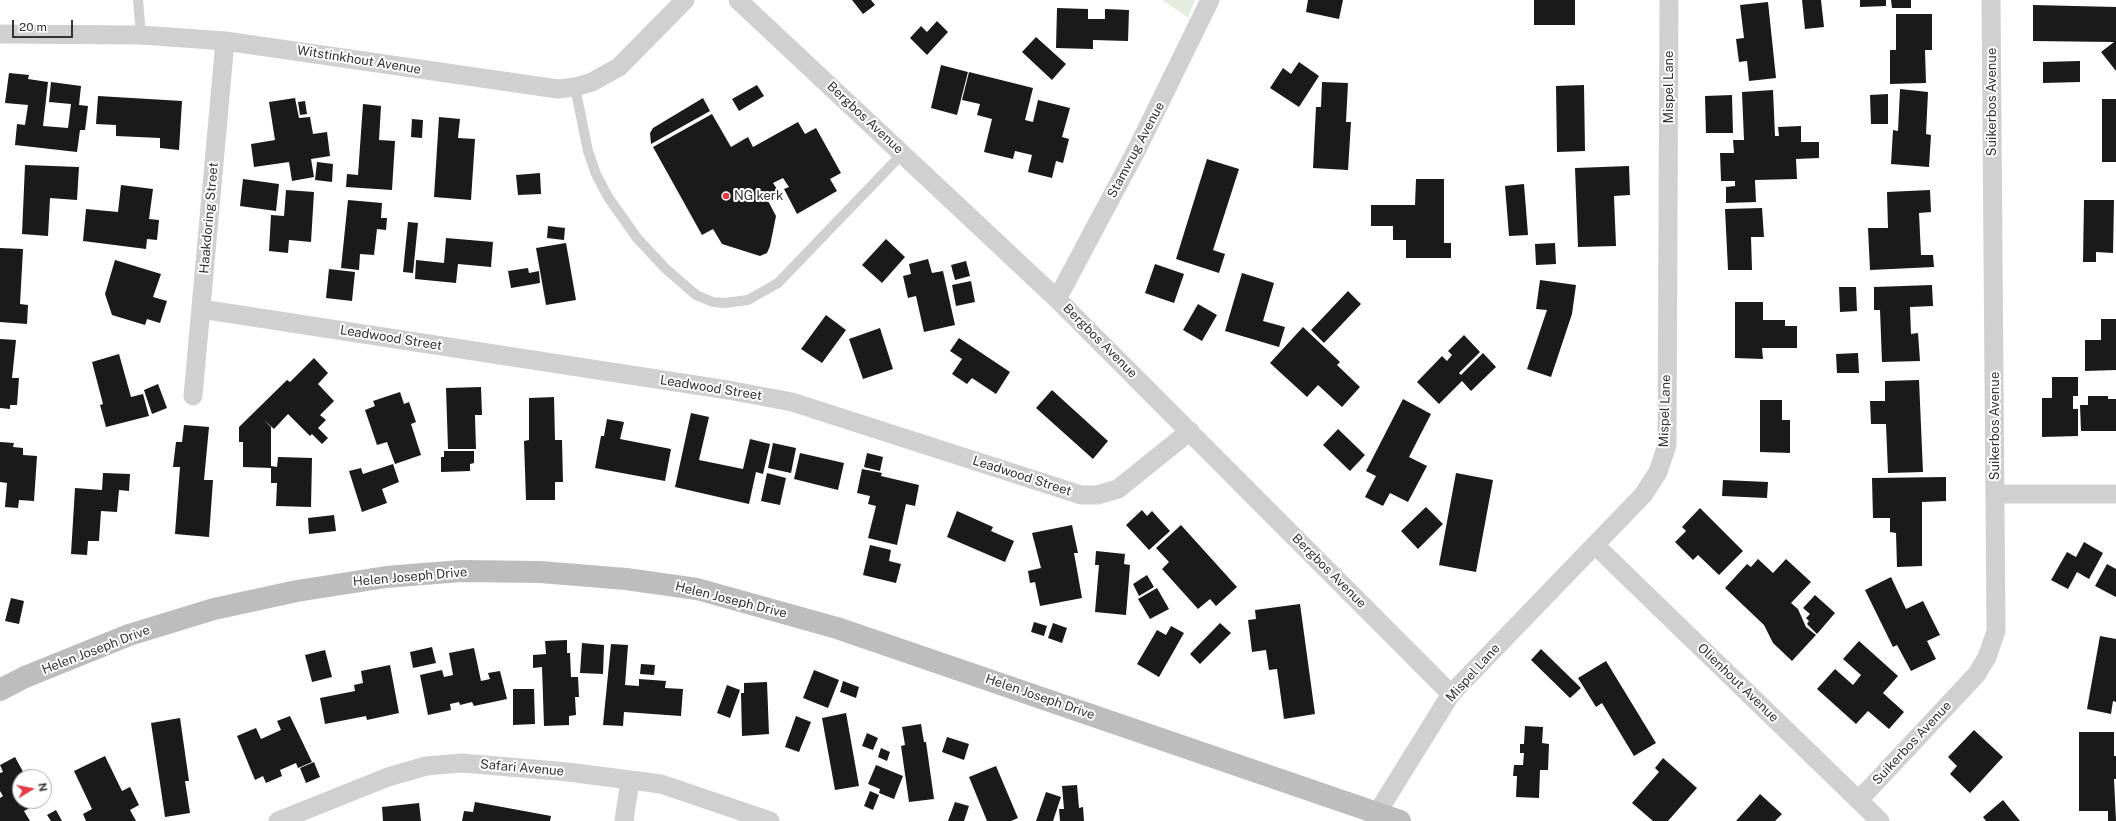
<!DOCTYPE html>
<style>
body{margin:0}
#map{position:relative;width:2116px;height:821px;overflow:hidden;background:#fff;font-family:"Public Sans",sans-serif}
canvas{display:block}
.north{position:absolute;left:12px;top:769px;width:40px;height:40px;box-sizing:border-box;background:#fff;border:1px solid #adadad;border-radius:50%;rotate:80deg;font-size:11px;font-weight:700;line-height:16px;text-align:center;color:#333}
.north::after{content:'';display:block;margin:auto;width:14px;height:18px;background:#e63946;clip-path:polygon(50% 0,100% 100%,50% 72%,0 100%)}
.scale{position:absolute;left:12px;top:20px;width:61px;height:18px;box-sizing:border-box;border:2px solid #333;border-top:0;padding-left:5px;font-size:12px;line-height:14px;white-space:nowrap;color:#333;-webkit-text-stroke:3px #fff;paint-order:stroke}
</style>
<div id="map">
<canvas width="2116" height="821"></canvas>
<div class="north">N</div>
<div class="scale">20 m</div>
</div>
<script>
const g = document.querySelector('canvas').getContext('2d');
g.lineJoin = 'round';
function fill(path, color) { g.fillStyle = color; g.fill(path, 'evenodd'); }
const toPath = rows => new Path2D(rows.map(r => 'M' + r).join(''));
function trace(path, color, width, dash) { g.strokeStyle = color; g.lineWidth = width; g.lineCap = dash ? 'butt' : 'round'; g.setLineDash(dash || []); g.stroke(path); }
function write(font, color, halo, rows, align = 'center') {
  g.font = font + ' "Public Sans",sans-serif'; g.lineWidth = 4; g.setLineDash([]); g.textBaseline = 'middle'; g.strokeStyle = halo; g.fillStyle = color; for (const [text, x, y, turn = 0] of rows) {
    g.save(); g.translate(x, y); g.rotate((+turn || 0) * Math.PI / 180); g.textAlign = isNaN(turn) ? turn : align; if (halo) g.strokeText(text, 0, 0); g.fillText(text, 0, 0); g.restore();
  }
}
const green = toPath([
 [1162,0,1195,0,1188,18]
]);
const building = toPath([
 [852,0,871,0,875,5,863,14],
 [1308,0,1343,0,1339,19,1306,12],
 [1534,0,1575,0,1575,25,1534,25],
 [1802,0,1821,0,1824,27,1805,29],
 [1860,0,1886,0,1886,6,1860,7],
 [1891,0,1911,0,1911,8,1892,8],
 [1768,2,1776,78,1749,81,1747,61,1739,62,1736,39,1744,38,1740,5],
 [2033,5,2116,7,2116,71,2101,52,2114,42,2033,41],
 [1057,8,1088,9,1088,19,1105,19,1105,9,1129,10,1128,41,1093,40,1093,49,1056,48],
 [1896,14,1932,14,1932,50,1925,50,1926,83,1890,84,1890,50,1896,50],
 [937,21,948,32,927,55,910,38,921,26,927,32],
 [1036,37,1066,64,1052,80,1022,52],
 [2080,61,2080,82,2043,83,2043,62],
 [1299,62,1319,76,1299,107,1270,88,1283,68,1291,74],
 [941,65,968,72,957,115,931,108],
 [969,72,1033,88,1025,120,1033,122,1038,100,1070,108,1062,137,1069,139,1063,163,1056,161,1052,178,1028,172,1032,155,1015,151,1013,159,984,152,992,119,977,115,980,104,962,100],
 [9,73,29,75,28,79,48,82,43,126,68,128,71,104,49,102,51,82,81,86,79,105,88,106,85,130,80,130,77,152,15,145,17,124,25,125,28,105,5,103],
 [1322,82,1348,83,1346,122,1351,122,1348,170,1313,168,1316,107,1321,107],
 [757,85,764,96,739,111,732,99],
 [1584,85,1585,151,1557,152,1556,86],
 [1900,89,1928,92,1926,134,1931,135,1929,167,1891,164,1893,130,1898,131],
 [1773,90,1775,136,1779,136,1778,127,1801,126,1801,142,1819,142,1819,158,1796,159,1797,179,1755,180,1756,202,1726,203,1726,187,1735,186,1735,181,1721,181,1720,153,1734,153,1733,140,1744,140,1742,92],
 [1888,94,1888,124,1871,124,1870,95],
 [1732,95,1733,133,1706,133,1705,96],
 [98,96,182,101,179,150,160,148,160,138,116,136,116,125,96,124],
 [295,98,299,118,310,117,313,134,327,132,330,156,311,159,314,177,292,181,289,162,254,167,251,144,275,140,269,102],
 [703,98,710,111,651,144,650,133,653,128],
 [2102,99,2116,99,2116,162,2102,162],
 [305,101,307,114,300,115,298,102],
 [363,104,381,106,379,140,395,141,392,190,346,187,347,174,358,175],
 [712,114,731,147,748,137,753,147,798,122,805,134,816,128,841,173,830,179,837,191,797,214,784,189,789,187,783,178,773,183,779,192,767,199,776,216,770,246,767,253,760,256,722,244,713,229,702,235,653,147],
 [439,117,460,119,458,138,475,139,471,200,434,197],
 [412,119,423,120,422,138,411,137],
 [1207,159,1239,169,1213,250,1225,254,1219,273,1176,259],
 [317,162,333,164,332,182,315,180],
 [25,165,79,167,77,200,50,198,48,236,22,234],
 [1629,166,1630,195,1614,196,1616,246,1578,247,1575,168],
 [540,173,541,194,518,195,516,175],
 [243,179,279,184,276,211,240,206],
 [1416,179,1444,179,1444,243,1451,243,1451,258,1406,258,1406,240,1393,240,1393,226,1371,226,1371,205,1415,205],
 [1524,184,1528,235,1509,236,1505,186],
 [121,185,153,189,149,219,159,220,157,240,147,239,146,249,83,241,86,209,118,212],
 [286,190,314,192,311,242,289,240,288,253,269,251,271,215,284,216],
 [1930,190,1931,212,1919,213,1921,255,1933,255,1934,267,1870,270,1868,228,1888,228,1887,192],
 [348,200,382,203,381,218,387,218,386,230,377,229,374,255,360,254,359,270,341,268],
 [2084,200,2114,200,2113,253,2096,252,2096,262,2083,262],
 [1762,208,1764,237,1751,237,1752,270,1728,270,1725,209],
 [408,222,418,223,413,273,403,272],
 [548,226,565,228,564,240,547,238],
 [446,238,493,242,491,267,458,264,456,283,415,279,416,260,444,263],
 [886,239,905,257,882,283,862,265],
 [566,243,576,300,546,305,536,248],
 [1555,243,1556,264,1536,265,1535,244],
 [0,248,23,249,20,304,28,305,27,324,0,322],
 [928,259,932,273,943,271,955,325,924,332,916,296,908,298,903,276,911,274,909,264],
 [115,260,161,274,153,297,167,301,160,323,147,319,145,325,112,315,105,294],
 [966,261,970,276,955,280,951,265],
 [1155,264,1184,274,1174,303,1145,293],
 [528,268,529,273,539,271,540,283,511,288,508,271],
 [329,269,355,272,352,301,326,298],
 [1242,273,1274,283,1263,321,1285,327,1279,347,1225,331],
 [1540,280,1576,285,1572,314,1551,377,1527,369,1547,310,1536,309],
 [971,281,975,302,956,306,952,285],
 [1932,285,1933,306,1910,307,1911,334,1918,333,1920,361,1882,362,1880,310,1874,310,1874,287],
 [1839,287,1856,287,1857,311,1840,312],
 [1348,291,1361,304,1324,343,1311,330],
 [1735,302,1763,302,1763,320,1785,320,1785,326,1797,326,1797,348,1762,348,1763,359,1735,358],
 [1198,304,1217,315,1202,341,1183,330],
 [826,315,846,330,822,363,801,349],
 [2101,319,2116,319,2116,370,2085,371,2085,340,2101,340],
 [1303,327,1340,362,1337,365,1360,387,1342,407,1318,385,1307,397,1270,363],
 [880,328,893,369,863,379,849,339],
 [1464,335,1480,352,1459,373,1461,375,1483,353,1496,367,1471,391,1462,381,1439,404,1417,382,1442,356,1447,361,1452,355,1448,351],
 [959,338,1010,372,996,394,972,378,967,384,952,374,962,359,950,351],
 [0,339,16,340,12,378,19,378,17,405,10,405,10,409,0,408],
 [1858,353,1859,373,1837,373,1836,354],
 [119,354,131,397,143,394,149,416,106,427,100,405,103,404,92,362],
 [314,358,328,373,318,384,334,401,320,415,326,420,318,428,328,438,322,444,312,434,310,436,288,414,274,429,264,420,271,427,271,466,277,467,278,457,312,458,311,507,276,506,277,483,271,483,271,468,243,467,243,442,239,442,239,427,287,380,290,382],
 [2052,377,2078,377,2078,396,2073,396,2073,409,2078,409,2078,436,2042,437,2042,398,2052,398],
 [1919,380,1923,472,1888,473,1886,424,1871,424,1870,401,1885,401,1885,381],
 [158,384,167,408,152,414,144,390],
 [481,387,482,415,475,415,476,449,448,449,446,388],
 [1052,390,1108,441,1093,459,1036,408],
 [400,392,404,404,409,402,416,422,411,424,421,455,395,464,387,442,377,445,365,410,375,406,373,401],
 [2088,396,2108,396,2108,399,2116,399,2116,431,2081,431,2080,405,2088,405],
 [554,397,555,440,562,440,563,482,555,482,555,500,526,500,524,441,529,440,529,398],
 [1403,399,1431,414,1409,457,1427,466,1408,502,1390,493,1383,506,1365,497,1376,476,1366,471],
 [1760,400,1782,400,1782,420,1790,420,1790,453,1760,452],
 [691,413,709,417,699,460,743,469,750,439,770,444,763,474,756,472,749,504,675,487],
 [607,419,624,422,620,439,671,449,665,481,595,468,601,436,604,436],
 [184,425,209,427,204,480,213,480,209,537,175,534,180,467,173,467,176,442,182,442],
 [1338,429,1365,455,1350,471,1323,445],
 [0,442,14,443,13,447,23,448,23,455,37,456,34,501,19,500,18,508,5,507,7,483,0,482],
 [773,443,796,448,791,473,768,468],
 [444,451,474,451,474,463,470,464,470,471,441,472,441,457,444,457],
 [800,453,844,463,838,490,794,479],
 [867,453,883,457,880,471,864,467],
 [393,464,399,482,382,489,387,503,362,512,349,471,361,468,363,474],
 [862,469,882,473,881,476,919,485,915,506,906,504,897,545,868,538,876,506,868,504,870,496,857,493],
 [103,473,130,474,129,491,119,490,117,512,101,511,99,541,88,541,87,555,71,554,75,488,102,490],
 [767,473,786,478,780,505,761,501],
 [1456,473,1493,480,1476,572,1439,565],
 [1946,477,1946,501,1922,502,1922,566,1897,567,1896,533,1890,532,1890,518,1873,518,1872,478],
 [1723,480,1768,482,1767,498,1722,496],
 [1426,507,1443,524,1418,549,1401,531],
 [1700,508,1743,551,1719,575,1698,555,1693,560,1675,542,1686,531,1682,527],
 [1142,510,1147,516,1152,511,1170,531,1149,550,1126,525],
 [957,511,993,527,991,531,1014,541,1005,562,947,537],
 [334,515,336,531,309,534,308,518],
 [1072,525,1078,553,1074,553,1082,598,1040,606,1035,582,1030,583,1028,571,1041,568,1032,533],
 [1181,525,1237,587,1216,606,1210,599,1198,609,1162,569,1169,562,1156,548],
 [2084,542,2103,553,2089,579,2077,572,2068,589,2051,580,2067,552,2076,557],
 [870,545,891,550,889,561,901,564,896,583,863,575],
 [1096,551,1125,554,1124,564,1130,565,1126,615,1095,612,1099,565,1095,565],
 [1758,559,1773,573,1786,559,1811,582,1791,603,1798,609,1806,627,1816,635,1792,661,1773,643,1764,625,1725,588,1747,564,1751,567],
 [2107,564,2116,569,2116,597,2095,586],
 [1147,575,1154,587,1139,596,1133,584],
 [1891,577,1906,609,1923,601,1940,635,1927,641,1936,659,1911,671,1897,645,1893,647,1865,590],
 [1157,588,1169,609,1150,619,1138,599],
 [1815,595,1835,613,1817,634,1807,624,1809,621,1806,618,1810,614,1803,608],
 [11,598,24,601,19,624,5,621],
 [1300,604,1315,714,1284,719,1277,669,1269,670,1266,650,1252,652,1248,620,1256,619,1255,610],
 [1034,622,1047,626,1044,636,1031,632],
 [1053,623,1067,628,1062,643,1048,638],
 [1220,623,1231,633,1200,664,1190,654],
 [1171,626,1184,633,1159,677,1137,664,1157,630,1166,635],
 [2100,636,2116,639,2116,702,2113,701,2111,714,2087,709],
 [567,640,567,653,570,653,571,677,578,677,579,697,575,697,576,715,569,716,569,725,544,726,542,667,533,668,533,655,546,654,545,641],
 [1859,641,1898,676,1883,693,1904,712,1889,729,1868,711,1856,724,1817,689,1835,669,1853,685,1861,675,1843,659],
 [582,643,604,645,603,674,580,673],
 [611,644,628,645,625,685,639,686,639,679,666,681,665,688,683,689,681,716,624,712,623,726,603,725],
 [432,647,436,663,413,668,410,652],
 [474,648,481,681,490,679,488,673,500,671,507,699,474,706,472,702,460,705,459,702,450,704,451,710,428,715,420,675,442,670,444,677,453,675,449,653],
 [1541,649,1581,688,1570,698,1531,660],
 [325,650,332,677,312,682,305,655],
 [1606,661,1656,743,1634,756,1602,703,1596,707,1578,678],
 [641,664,655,665,654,675,640,674],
 [390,665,399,713,367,720,366,716,325,724,320,698,355,691,354,685,363,683,361,671],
 [814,670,839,680,828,708,803,698],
 [843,681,859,687,856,698,840,692],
 [767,682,769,734,742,736,741,693,744,693,744,683],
 [727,685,740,690,730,718,717,713],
 [513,689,534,689,535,724,513,725],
 [846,713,859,786,835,790,822,718],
 [290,716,312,762,298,768,296,763,280,770,282,776,266,783,263,776,255,780,237,736,256,728,261,739,281,730,277,721],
 [796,716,811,722,799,752,785,747],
 [180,718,189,781,185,781,190,813,165,817,151,723],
 [921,724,924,742,926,742,934,799,909,802,901,746,905,745,902,727],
 [1525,726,1543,727,1542,743,1549,744,1548,770,1540,770,1539,798,1516,797,1517,776,1513,776,1514,765,1523,765,1524,753,1520,753,1520,744,1524,744],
 [1974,730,2003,757,1970,793,1950,774,1957,766,1948,757],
 [2079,732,2114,732,2114,756,2116,756,2116,779,2114,779,2116,821,2108,821,2108,811,2079,811],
 [867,733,878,738,873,750,862,746],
 [947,737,969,744,964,760,942,752],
 [881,748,890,752,887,761,878,757],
 [105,756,122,791,130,787,139,805,130,810,136,821,86,821,83,814,92,809,74,771],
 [15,757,26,777,20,777,20,801,38,801,39,803,24,811,30,821,0,821,0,798,3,796,0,791,0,773,3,772,0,765],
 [1663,758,1697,788,1668,821,1653,821,1632,803,1659,772,1655,768],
 [314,762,320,777,306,783,300,768],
 [876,765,903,776,894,799,879,793,880,789,868,784],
 [996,766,1018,818,1011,821,987,821,969,777],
 [1077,785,1079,808,1083,807,1084,821,1060,821,1059,809,1064,809,1062,786],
 [870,791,879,795,873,810,864,806],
 [1046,792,1061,797,1053,821,1036,821],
 [1760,794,1782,814,1775,821,1736,821],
 [2003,800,2020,821,1986,821,1983,817],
 [475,802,551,816,550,821,462,821,464,811,473,812],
 [955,802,969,806,964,821,948,821],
 [419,803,421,821,383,821,382,807],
 [56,810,62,821,51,821,47,815]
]);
const lane = toPath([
 [138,0,141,35],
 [575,87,588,151,596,174,608,197,637,238,666,269,696,295,713,302,725,303,748,300,778,283,903,153]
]);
const street = toPath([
 [738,0,1057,299,1451,694],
 [0,34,141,35,225,41,558,89,575,87,592,82,619,67,685,0],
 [1057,299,1137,149,1210,0],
 [201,309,728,390,792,402,1081,495,1097,495,1118,489,1190,431],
 [193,396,225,41],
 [1995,494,2116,494],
 [1595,545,1880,821],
 [1859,800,1977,674,1987,657,1996,631,1991,0],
 [1377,813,1451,694,1643,495,1658,472,1667,445,1669,0],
 [278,821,388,777,426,766,462,763,568,772,661,784,770,821],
 [624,821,630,780]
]);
const secondary = toPath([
 [0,690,25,677,129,635,214,609,297,591,386,577,461,571,540,572,626,579,697,589,837,628,1400,821]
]);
const markers = [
 [726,196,4,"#e63946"]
];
const streetNames = [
 ["Witstinkhout Avenue",359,60,9],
 ["Mispel Lane",1669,87,-90],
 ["Suikerbos Avenue",1992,102,-90],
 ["Bergbos Avenue",865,118,43],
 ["Stamvrug Avenue",1136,150,-62],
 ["Haakdoring Street",209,218,-85],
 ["Leadwood Street",391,338,9],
 ["Bergbos Avenue",1100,341,45],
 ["Leadwood Street",711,388,9],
 ["Mispel Lane",1665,411,-88],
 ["Suikerbos Avenue",1995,426,-90],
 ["Leadwood Street",1022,476,18],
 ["Bergbos Avenue",1329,571,45],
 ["Helen Joseph Drive",410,577,-5],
 ["Helen Joseph Drive",731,600,14],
 ["Helen Joseph Drive",96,650,-21],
 ["Mispel Lane",1473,673,-48],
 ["Olienhout Avenue",1738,683,44],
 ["Helen Joseph Drive",1040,697,19],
 ["Suikerbos Avenue",1912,743,-47],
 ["Safari Avenue",522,768,5]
];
const poiNames = [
 ["NG kerk",734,196]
];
fill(green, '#e6ecdf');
fill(building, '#1a1a1a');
trace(lane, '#d0d0d0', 10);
trace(street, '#d0d0d0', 19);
trace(secondary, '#bdbdbd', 22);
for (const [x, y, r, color] of markers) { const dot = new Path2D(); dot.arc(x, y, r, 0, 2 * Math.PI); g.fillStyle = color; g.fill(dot); trace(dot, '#fff', 1.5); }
write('13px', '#333', '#fff', streetNames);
write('13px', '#333', '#fff', poiNames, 'left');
</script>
